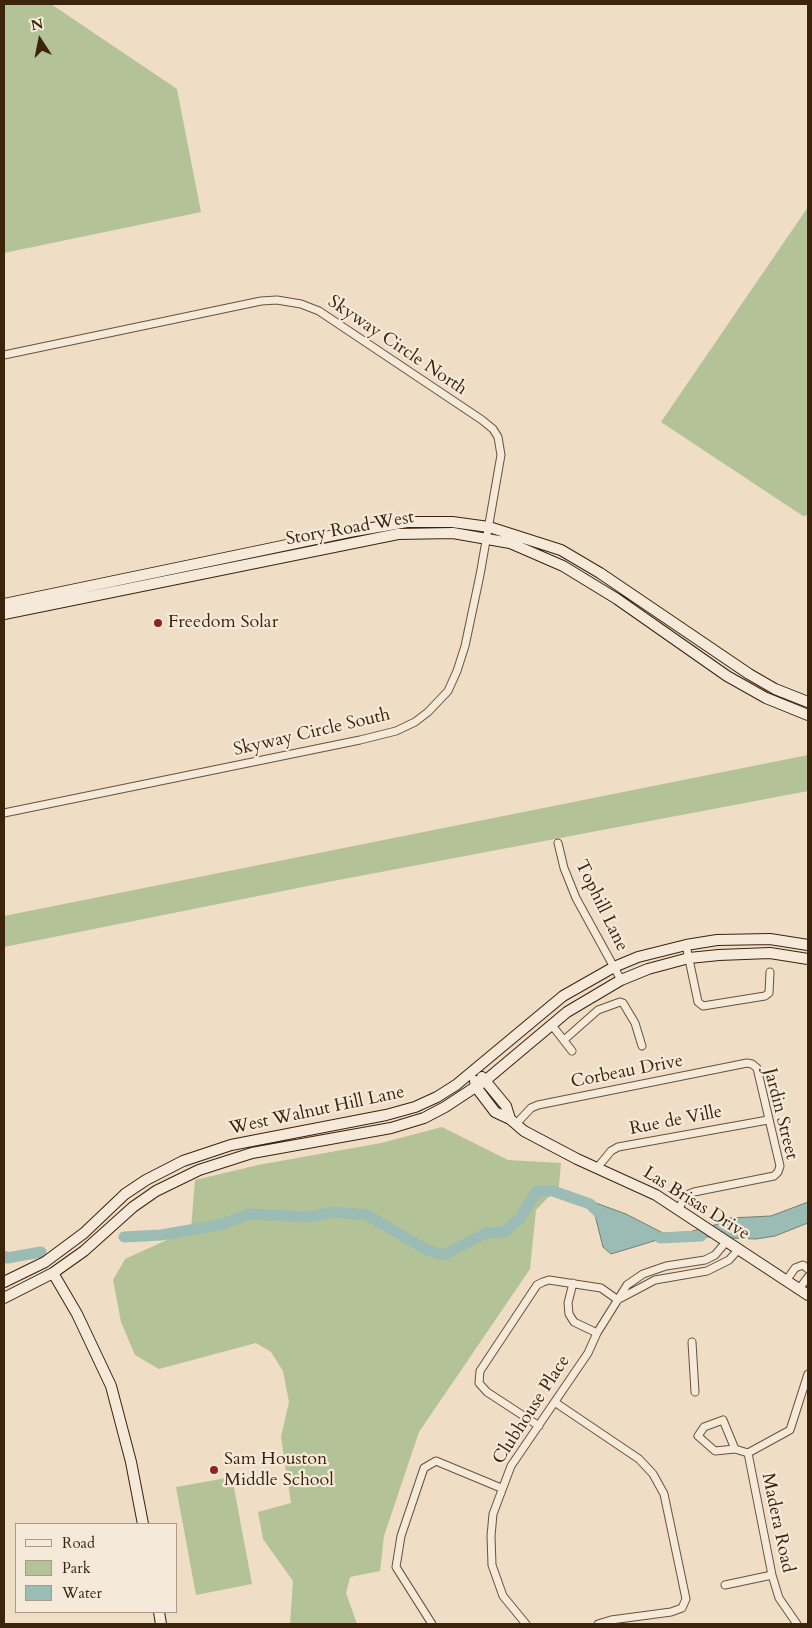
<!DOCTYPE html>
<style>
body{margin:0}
#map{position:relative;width:812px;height:1628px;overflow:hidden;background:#efddc5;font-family:Cardo,serif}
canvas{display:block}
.frame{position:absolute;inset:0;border:5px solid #3c230c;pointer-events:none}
.legend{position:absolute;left:15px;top:1523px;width:162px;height:90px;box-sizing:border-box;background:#f5e9d9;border:1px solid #ab9a87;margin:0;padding:6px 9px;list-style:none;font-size:15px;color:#3c230c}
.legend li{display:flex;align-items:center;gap:10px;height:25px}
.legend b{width:25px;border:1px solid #ab9a87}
.north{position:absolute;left:15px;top:15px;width:50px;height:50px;-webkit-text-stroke:4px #f5e9d9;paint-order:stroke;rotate:349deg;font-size:14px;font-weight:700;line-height:20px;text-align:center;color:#3c230c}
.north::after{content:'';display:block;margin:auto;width:18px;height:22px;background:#3c230c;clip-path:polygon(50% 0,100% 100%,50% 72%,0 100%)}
</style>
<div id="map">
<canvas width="812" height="1628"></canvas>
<div class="frame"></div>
<ul class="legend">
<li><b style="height:6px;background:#f5e9d9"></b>Road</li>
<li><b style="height:14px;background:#b4c298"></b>Park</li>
<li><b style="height:14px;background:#9abcb4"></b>Water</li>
</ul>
<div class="north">N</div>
</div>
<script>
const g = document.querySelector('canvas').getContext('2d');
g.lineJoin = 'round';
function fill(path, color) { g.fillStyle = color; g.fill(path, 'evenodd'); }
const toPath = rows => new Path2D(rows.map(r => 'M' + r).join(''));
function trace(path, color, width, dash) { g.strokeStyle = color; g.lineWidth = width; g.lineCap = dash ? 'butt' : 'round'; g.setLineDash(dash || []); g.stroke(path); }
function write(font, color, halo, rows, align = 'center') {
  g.font = font + ' Cardo,serif'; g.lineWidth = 4.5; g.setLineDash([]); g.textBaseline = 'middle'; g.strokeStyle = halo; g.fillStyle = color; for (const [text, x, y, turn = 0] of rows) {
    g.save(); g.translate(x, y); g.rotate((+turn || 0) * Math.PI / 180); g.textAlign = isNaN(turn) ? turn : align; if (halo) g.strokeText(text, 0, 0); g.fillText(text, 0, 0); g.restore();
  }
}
const green = toPath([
 [4,4,51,4,177,89,201,212,4,253],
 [808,207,808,515,803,516,661,422],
 [808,755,808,791,328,882,4,947,4,916],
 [442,1127,508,1160,561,1163,559,1186,536,1210,530,1269,419,1432,384,1536,380,1571,350,1577,346,1593,357,1624,290,1624,293,1581,263,1539,258,1512,291,1503,281,1437,289,1402,283,1371,271,1352,256,1343,159,1369,135,1355,121,1322,113,1280,125,1259,191,1229,195,1180,258,1165,381,1143],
 [232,1477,252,1584,196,1595,176,1487]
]);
const water = toPath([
 [574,1195,626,1214,663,1233,689,1232,718,1224,724,1219,730,1218,771,1216,808,1202,808,1223,775,1236,756,1239,682,1236,657,1240,611,1254,603,1247,595,1215,605,1211,572,1202,574,1195]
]);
const river = toPath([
 [124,1237,161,1235,219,1225,250,1214,310,1217,332,1212,367,1215,427,1250,444,1255,486,1233,504,1232,520,1218,537,1191,553,1191,590,1204,610,1224],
 [660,1238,701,1236],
 [4,1256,7,1258,41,1252]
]);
const street = toPath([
 [4,355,261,301,277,300,301,304,319,311,482,420,493,429,498,437,501,455,480,575,465,646,457,671,448,691,428,712,415,722,396,731,360,740,4,813],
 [558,843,564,868,576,898,621,980],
 [686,945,698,1002,703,1006,765,996,769,993,770,972],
 [551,1024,572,1051],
 [564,1040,598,1010,620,1002,623,1003,635,1023,642,1046],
 [516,1124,531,1108,538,1105,747,1063,752,1064,757,1068,780,1166,778,1172,774,1176,694,1192,687,1195,678,1209],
 [597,1168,611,1151,618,1147,768,1120],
 [786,1281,795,1268,803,1265,808,1269],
 [573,1283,568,1303,569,1314,574,1322,597,1333],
 [799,1289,808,1277],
 [621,1298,655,1280,707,1271,729,1260,738,1250],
 [692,1342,695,1392],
 [556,1403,639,1459,653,1474,664,1494,686,1599,682,1608,671,1612,611,1620,598,1624],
 [723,1420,735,1449,715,1451,698,1436,704,1427,723,1420],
 [539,1426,487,1392,479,1383,480,1371,537,1285,543,1282,549,1280,601,1288,618,1300],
 [735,1449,748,1453,790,1430,808,1374],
 [748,1453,772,1575,779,1598,797,1624],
 [725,1585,772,1575],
 [432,1624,396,1567,401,1536,424,1468,436,1461,501,1488],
 [526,1624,503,1596,492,1565,491,1536,493,1514,511,1466,588,1353,597,1333,627,1285,643,1274,666,1266,705,1260,715,1255,726,1242]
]);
const secondary = toPath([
 [4,604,349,532,407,522,452,522,489,527,561,550,600,573,749,674,775,689,808,702],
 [4,614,398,534,453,533,510,543,563,566,617,599,727,676,766,698,808,715],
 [482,1077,506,1106,510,1119],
 [475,1081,476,1087,495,1112,510,1119,524,1131,577,1159,656,1195,808,1295],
 [53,1273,77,1314,111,1386,131,1462,143,1524],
 [4,1282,45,1262,84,1233,125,1194,146,1180,183,1161,231,1145,386,1115,415,1107,437,1097,456,1085,563,996,614,967,638,957,686,945,717,940,770,939,808,945],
 [4,1298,53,1273,84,1251,133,1207,156,1191,199,1170,252,1153,391,1128,424,1118,445,1107,486,1080,567,1012,621,980,648,969,689,958,719,955,770,953,808,959],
 [159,1612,161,1624]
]);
const markers = [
 [158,623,5,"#8f2418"],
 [214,1470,5,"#8f2418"]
];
const streetNames = [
 ["Skyway Circle North",397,346,34],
 ["Story Road West",350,529,-10],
 ["Skyway Circle South",312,733,-13],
 ["Tophill Lane",601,906,64],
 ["Corbeau Drive",627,1072,-11],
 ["West Walnut Hill Lane",317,1111,-12],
 ["Jardin Street",780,1114,76],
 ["Rue de Ville",676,1121,-11],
 ["Las Brisas Drive",696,1204,32],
 ["Clubhouse Place",532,1410,-57],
 ["Madera Road",777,1523,78]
];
const poiNames = [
 ["Freedom Solar",168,623],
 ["Sam Houston",224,1460],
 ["Middle School",224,1481]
];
fill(green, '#b4c298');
fill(water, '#9abcb4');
trace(water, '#747f71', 1);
trace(river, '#9abcb4', 11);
trace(street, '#69523a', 9);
trace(secondary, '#3c230c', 12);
trace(street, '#f5e9d9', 7);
trace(secondary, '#f5e9d9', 10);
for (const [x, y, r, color] of markers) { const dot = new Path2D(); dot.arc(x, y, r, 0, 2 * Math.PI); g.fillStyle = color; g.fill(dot); trace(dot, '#f5e9d9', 2); }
write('18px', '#3c230c', '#f5e9d9', streetNames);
write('18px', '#3c230c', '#f5e9d9', poiNames, 'left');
</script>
